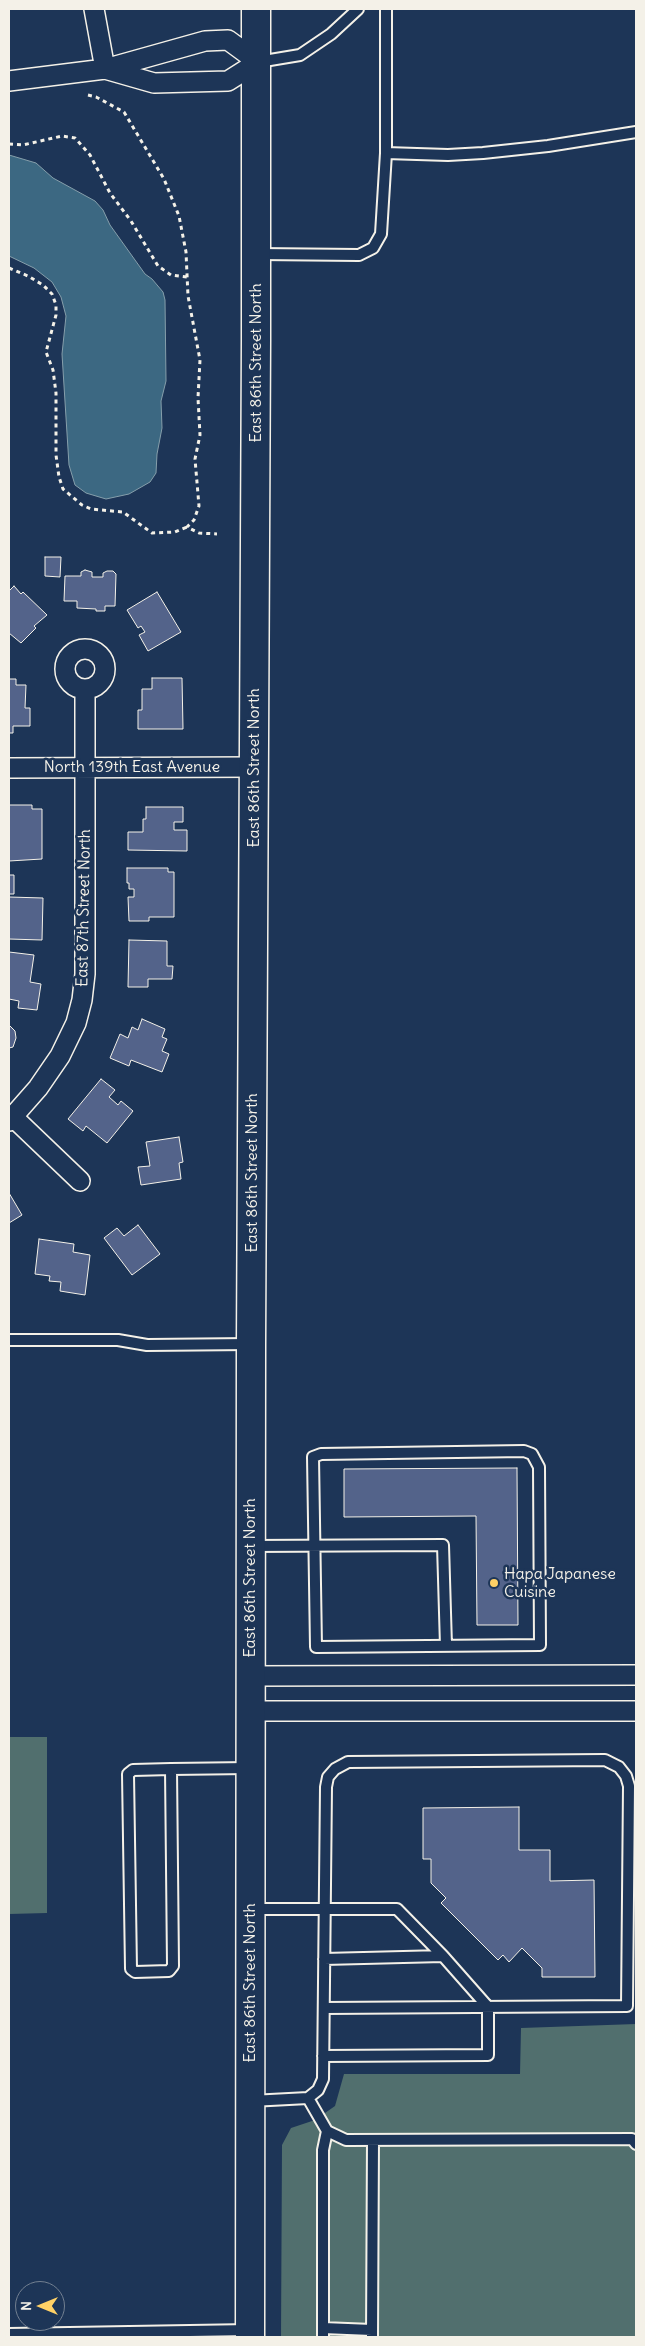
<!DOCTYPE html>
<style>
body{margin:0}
#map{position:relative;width:645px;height:2346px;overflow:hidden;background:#1d3557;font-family:Delius,sans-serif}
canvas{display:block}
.frame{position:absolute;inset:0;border:10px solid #f4f1e8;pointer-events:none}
.north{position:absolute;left:15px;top:2281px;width:50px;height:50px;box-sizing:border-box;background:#1d3557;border:1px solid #738091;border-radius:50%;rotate:270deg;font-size:14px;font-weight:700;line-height:20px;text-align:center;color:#f4f1e8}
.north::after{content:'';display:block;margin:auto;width:18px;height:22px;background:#ffd166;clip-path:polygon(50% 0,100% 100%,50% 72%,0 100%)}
</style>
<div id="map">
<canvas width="645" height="2346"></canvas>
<div class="frame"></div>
<div class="north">N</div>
</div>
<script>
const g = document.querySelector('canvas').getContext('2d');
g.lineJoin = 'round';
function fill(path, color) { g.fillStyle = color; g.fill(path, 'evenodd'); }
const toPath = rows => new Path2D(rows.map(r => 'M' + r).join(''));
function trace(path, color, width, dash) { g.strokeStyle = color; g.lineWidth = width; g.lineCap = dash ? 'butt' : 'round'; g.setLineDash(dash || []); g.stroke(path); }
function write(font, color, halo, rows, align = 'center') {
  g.font = font + ' Delius,sans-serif'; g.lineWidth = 5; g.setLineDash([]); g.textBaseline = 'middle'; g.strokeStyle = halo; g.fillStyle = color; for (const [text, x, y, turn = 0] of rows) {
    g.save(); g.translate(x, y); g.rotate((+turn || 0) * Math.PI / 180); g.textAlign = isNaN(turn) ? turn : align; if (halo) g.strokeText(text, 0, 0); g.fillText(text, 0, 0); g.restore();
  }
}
const green = toPath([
 [9,1737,47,1737,47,1913,9,1914],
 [636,2024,636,2337,281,2337,282,2145,291,2128,315,2120,335,2106,344,2074,520,2074,521,2028]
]);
const water = toPath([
 [9,155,36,163,53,178,95,201,103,210,110,225,145,274,152,279,163,292,165,300,166,381,161,401,162,428,157,454,156,473,150,482,129,494,106,499,86,493,75,485,69,465,62,354,66,316,61,297,52,282,34,268,9,256,9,155]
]);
const building = toPath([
 [45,557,61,557,60,577,45,576,45,557],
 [85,570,92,572,92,577,103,577,103,573,107,571,113,571,116,574,115,606,105,606,105,611,96,611,96,609,77,608,77,601,64,601,65,576,81,576,81,572,85,570],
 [14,586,21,594,23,592,47,615,34,626,36,628,21,643,9,633,9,591,14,586],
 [157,592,181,632,148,651,139,635,145,632,141,626,138,628,127,610,157,592],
 [152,678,182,678,183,729,138,729,138,710,142,710,142,689,152,689,152,678],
 [9,679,16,679,16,685,26,685,25,708,30,708,30,726,13,726,13,733,9,733,9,679],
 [9,805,32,805,32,809,42,809,42,859,9,861,9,805],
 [146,807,183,807,183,822,174,822,174,830,187,830,187,851,128,850,128,832,143,832,143,819,146,819,146,807],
 [127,868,168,868,168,872,174,872,174,917,149,917,149,921,129,921,128,897,134,897,134,889,129,889,129,883,127,883,127,868],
 [9,875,14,875,14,894,9,894,9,875],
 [9,897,43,898,42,940,9,939,9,897],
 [129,940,167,941,167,966,173,966,172,979,148,979,148,987,128,987,129,940],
 [9,952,34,955,30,982,41,984,37,1010,18,1008,19,1001,9,999,9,952],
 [142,1019,165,1029,162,1037,167,1039,162,1051,169,1054,162,1072,131,1060,129,1066,110,1058,120,1034,128,1038,132,1027,138,1030,142,1019],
 [9,1025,15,1031,16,1038,13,1047,9,1048,9,1025],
 [101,1079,115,1090,109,1097,118,1105,121,1101,133,1111,107,1143,86,1126,83,1131,68,1119,101,1079],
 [179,1137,183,1162,179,1163,181,1179,141,1185,138,1167,150,1166,146,1142,179,1137],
 [9,1193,22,1215,9,1223,9,1193],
 [138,1225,160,1254,132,1275,104,1238,117,1228,124,1236,138,1225],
 [39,1239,74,1244,73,1252,90,1255,85,1295,60,1291,61,1282,49,1281,50,1276,35,1274,39,1239],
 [517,1468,518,1625,477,1625,476,1516,344,1517,344,1469,517,1468],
 [519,1807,519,1850,550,1850,550,1881,594,1880,595,1977,542,1977,542,1968,522,1948,509,1962,503,1955,498,1960,441,1903,446,1898,431,1883,431,1859,423,1859,423,1808,519,1807]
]);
const path = toPath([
 [88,95,96,97,124,112,164,179,179,216,186,252,188,296,200,360,198,398,200,435,195,459,199,506,194,520,187,527,199,533,217,534],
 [9,144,23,145,62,136,75,138,90,155,110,193,131,221,158,266,171,275,187,277],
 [9,268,28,276,43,285,52,294,56,305,56,315,46,352,53,370,56,393,56,455,59,477,63,489,82,505,91,509,123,512,152,533,175,532,187,527]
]);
const service = toPath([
 [386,9,386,153],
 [258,62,300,55,331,34,358,9],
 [258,254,359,255,373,248,381,234,386,153,448,155,483,153,548,146,636,132],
 [9,1340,118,1340,147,1345,250,1344],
 [524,1451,532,1454,539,1467,540,1645,316,1647,313,1457,321,1454,524,1451],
 [251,1546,443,1545,446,1646],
 [171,1769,173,1966,169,1971,135,1972,131,1969,128,1774,133,1770,171,1769,249,1768],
 [251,1909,397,1909,443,1956,488,2007,488,2055,323,2056],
 [324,1959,443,1956],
 [308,2098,327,2131,346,2140,632,2139,636,2144],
 [251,2101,308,2098,318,2090,323,2079,326,1787,328,1777,335,1769,348,1762,605,1760,619,1767,626,1776,629,1786,627,2006,324,2008],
 [323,2328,372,2330],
 [9,2334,250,2330],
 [323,2337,323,2150,327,2131],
 [372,2337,373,2140]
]);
const minor = toPath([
 [94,9,105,69],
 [9,81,105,69,205,41,228,40,258,62,228,81,154,83,105,69],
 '65 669a20 20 0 1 1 40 0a20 20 0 1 1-40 0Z',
 [9,768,255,767],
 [13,1117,80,1181],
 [9,1121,38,1088,60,1056,76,1023,82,1000,85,974,85,689],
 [250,1676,636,1675],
 [250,1711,636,1711]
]);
const secondary = toPath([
 [250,2337,251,1344,256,340,256,9]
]);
const markers = [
 [494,1583,5,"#ffd166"]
];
const streetNames = [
 ["East 86th Street North",256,363,-90],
 ["North 139th East Avenue",132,767],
 ["East 86th Street North",254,768,-90],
 ["East 87th Street North",84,908,-89],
 ["East 86th Street North",252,1173,-90],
 ["East 86th Street North",250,1578,-90],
 ["East 86th Street North",250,1983,-90]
];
const poiNames = [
 ["Hapa Japanese",504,1574],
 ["Cuisine",504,1592]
];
fill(green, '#516f6e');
fill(water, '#3c6882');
trace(water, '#869fab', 1);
fill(building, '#53638a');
trace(building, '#f4f1e8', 1);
trace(service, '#f4f1e8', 14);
trace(minor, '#f4f1e8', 22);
trace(secondary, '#f4f1e8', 31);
trace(path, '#f4f1e8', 3, [4, 4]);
trace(service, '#1d3557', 10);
trace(minor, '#1d3557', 19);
trace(secondary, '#1d3557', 28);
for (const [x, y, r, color] of markers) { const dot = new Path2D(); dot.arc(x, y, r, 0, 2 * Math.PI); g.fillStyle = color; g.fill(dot); trace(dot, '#1d3557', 2); }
write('16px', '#f4f1e8', '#1d3557', streetNames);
write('16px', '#f4f1e8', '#1d3557', poiNames, 'left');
</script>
